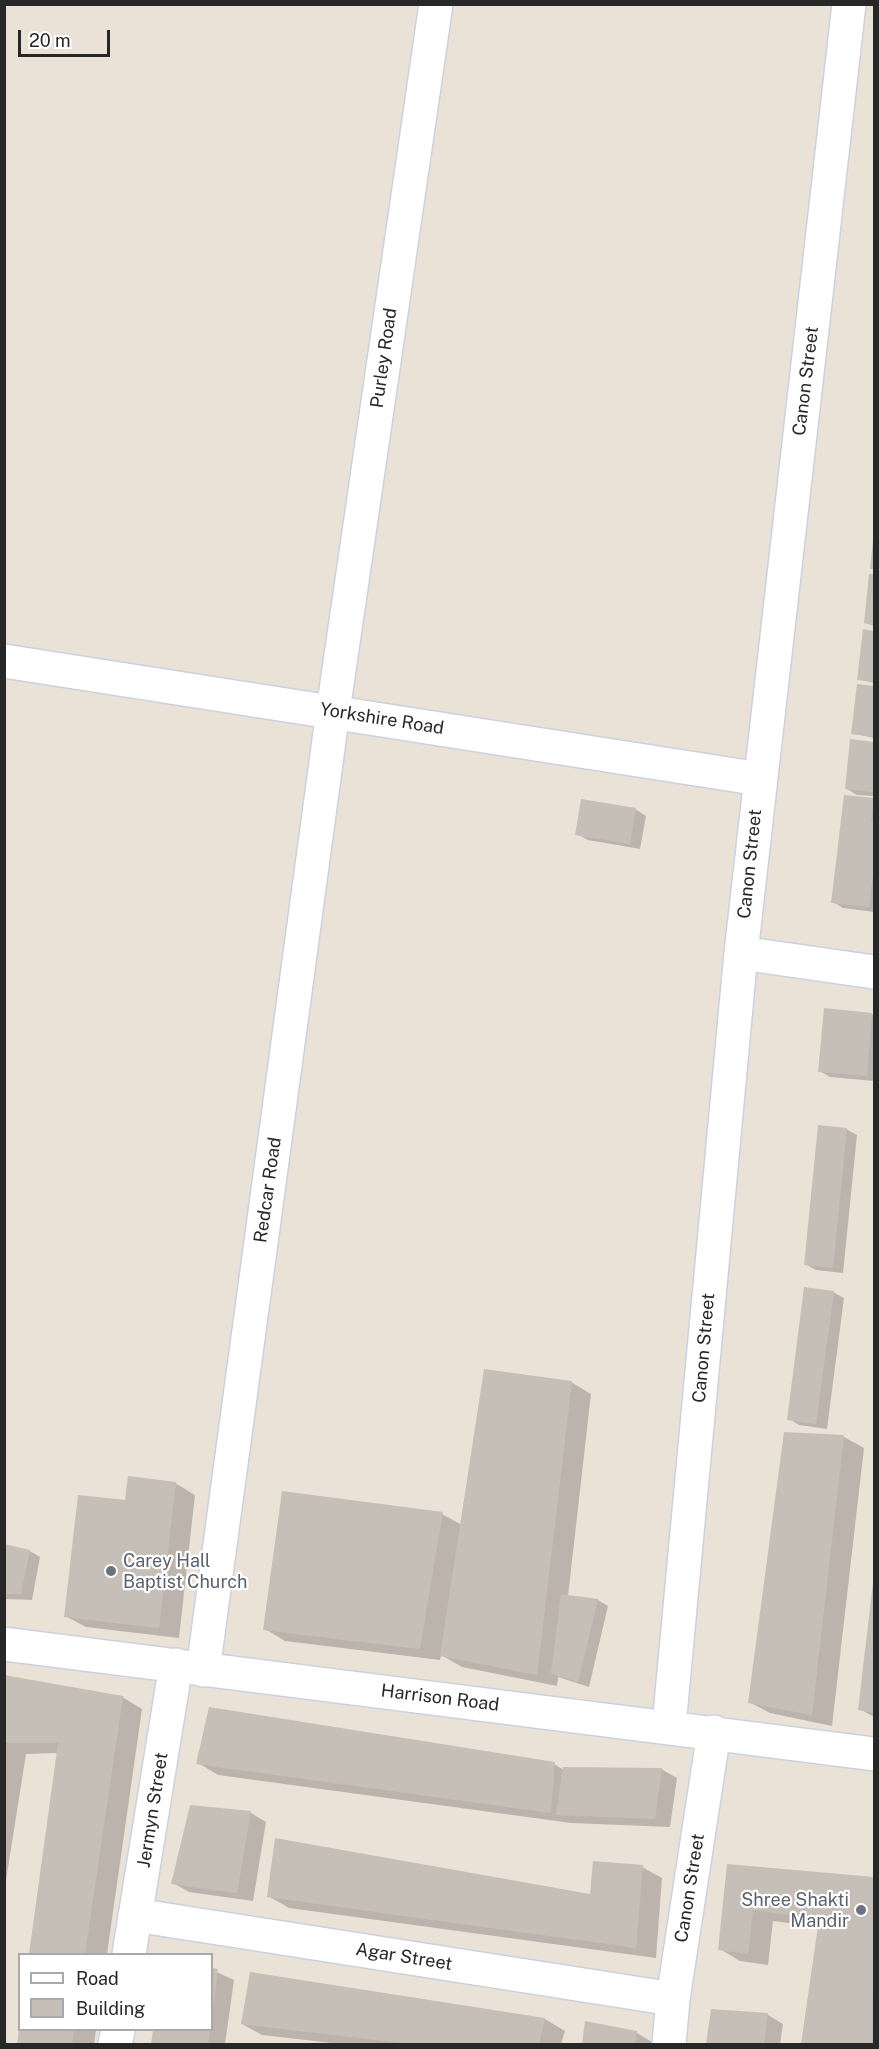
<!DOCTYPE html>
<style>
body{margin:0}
#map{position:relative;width:879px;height:2049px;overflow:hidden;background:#ebe2d7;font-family:"Public Sans",sans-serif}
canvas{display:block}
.frame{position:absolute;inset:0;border:6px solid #272727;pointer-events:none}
.legend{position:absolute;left:18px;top:1953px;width:195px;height:78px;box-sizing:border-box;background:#fff;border:2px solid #a9a9a9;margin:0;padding:8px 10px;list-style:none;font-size:18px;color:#272727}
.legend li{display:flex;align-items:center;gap:12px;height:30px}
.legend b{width:30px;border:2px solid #a9a9a9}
.scale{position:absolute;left:18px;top:30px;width:92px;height:27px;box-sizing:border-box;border:3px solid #272727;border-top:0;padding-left:8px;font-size:18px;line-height:21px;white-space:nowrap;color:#272727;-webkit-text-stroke:4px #fff;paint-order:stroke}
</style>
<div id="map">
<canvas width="879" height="2049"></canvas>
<div class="frame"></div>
<ul class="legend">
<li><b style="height:8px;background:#fff"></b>Road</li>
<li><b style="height:16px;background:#c6bfb7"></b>Building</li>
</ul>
<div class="scale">20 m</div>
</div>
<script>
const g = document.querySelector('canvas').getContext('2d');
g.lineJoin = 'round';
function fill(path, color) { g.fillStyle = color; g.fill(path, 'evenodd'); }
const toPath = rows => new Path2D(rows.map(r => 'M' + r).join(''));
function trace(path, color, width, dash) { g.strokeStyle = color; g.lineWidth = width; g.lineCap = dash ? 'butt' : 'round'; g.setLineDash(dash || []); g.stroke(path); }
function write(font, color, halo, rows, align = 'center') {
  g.font = font + ' "Public Sans",sans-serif'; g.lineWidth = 4.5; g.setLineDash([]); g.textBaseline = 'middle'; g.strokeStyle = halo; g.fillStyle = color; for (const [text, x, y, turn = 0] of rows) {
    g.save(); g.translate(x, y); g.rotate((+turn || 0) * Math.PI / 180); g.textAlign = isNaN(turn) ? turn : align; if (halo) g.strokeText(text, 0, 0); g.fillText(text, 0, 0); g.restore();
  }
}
const shadow = toPath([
 [870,575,874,576,874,626,865,623],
 [864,631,874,632,874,683,859,679],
 [858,685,874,687,874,738,852,733],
 [852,741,874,743,874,796,857,795,847,789],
 [873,800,874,912,843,908,833,902],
 [635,809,646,816,640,849,588,840,577,834],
 [872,1014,874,1016,874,1081,830,1077,820,1071],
 [846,1129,857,1135,843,1273,816,1270,805,1264],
 [833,1292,844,1298,827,1429,799,1425,789,1419],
 [571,1382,591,1394,568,1596,598,1600,608,1606,589,1687,558,1677,557,1686,462,1667,441,1655,440,1660,285,1641,265,1629,442,1514,462,1525],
 [844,1437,864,1448,832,1726,770,1713,749,1702],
 [175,1483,195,1495,179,1638,86,1627,65,1616,126,1502],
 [4,1545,30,1551,40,1557,32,1600,4,1599],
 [874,1583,874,1717,860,1709],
 [4,1677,122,1697,142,1709,107,1954,31,1954,58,1753,26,1754,4,1893],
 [198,1763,554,1764,564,1770,661,1769,677,1778,670,1827,571,1823,218,1775],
 [191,1806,251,1813,266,1822,253,1901,189,1892,173,1883],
 [728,1865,874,1878,874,2044,803,2044,819,1927,773,1921,768,1965,740,1961,720,1949],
 [642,1867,662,1878,656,1958,289,1908,268,1896,591,1895],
 [212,1970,234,1980,225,2044,152,2044,155,2030,212,2030],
 [712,2010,768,2015,783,2024,780,2044,708,2044],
 [545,2019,565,2031,561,2044,341,2044,262,2035,242,2024],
 [586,2023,637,2033,652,2042,652,2044,583,2044],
 [20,2030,96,2030,94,2044,18,2044]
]);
const building = toPath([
 [873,540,874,540,874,569,870,569],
 [869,574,874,574,874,625,864,623],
 [863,629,874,631,874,682,857,680],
 [857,684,874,686,874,737,851,734],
 [850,739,874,742,874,792,845,789],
 [844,795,874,798,871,821,874,821,874,865,869,907,831,903],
 [581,799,636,808,630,844,575,835],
 [824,1008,872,1013,867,1076,818,1072],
 [818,1125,847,1128,833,1268,804,1265],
 [804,1287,834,1291,816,1424,787,1420],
 [484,1369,572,1381,537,1675,440,1656],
 [784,1432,844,1435,812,1715,748,1703],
 [128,1476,176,1482,159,1628,64,1617,78,1495,125,1500],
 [282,1491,443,1512,420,1649,263,1630],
 [4,1544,30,1550,21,1594,4,1594],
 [873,1583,874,1583,874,1713,858,1710],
 [561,1594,598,1599,578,1682,551,1674],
 [4,1675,123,1696,85,1954,29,1954,58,1743,4,1743],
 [209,1707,555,1762,551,1813,196,1764],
 [563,1767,662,1768,655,1819,556,1815],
 [190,1805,251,1811,237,1893,171,1884],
 [275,1838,590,1894,593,1861,643,1865,636,1948,267,1897],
 [727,1864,874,1877,872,2044,801,2044,819,1919,753,1910,748,1954,718,1950],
 [212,1968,218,1969,213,2009,212,2009],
 [250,1972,545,2018,539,2044,410,2044,241,2024],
 [711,2009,768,2013,764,2044,706,2044],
 [585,2021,637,2031,635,2044,582,2044],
 [19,2030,74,2030,72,2044,17,2044],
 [153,2030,210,2030,208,2044,151,2044]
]);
const minor = toPath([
 [4,661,760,779],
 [741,953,874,972],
 [4,1644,874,1754],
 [203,1670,333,711,436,4],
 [669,1726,741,953,849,4],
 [135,1915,673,1999],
 [129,1954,176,1665],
 [115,2044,118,2030],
 [669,2044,673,1999,714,1732]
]);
const markers = [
 [111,1571,6,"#6b7280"],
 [861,1910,6,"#6b7280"]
];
const streetNames = [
 ["Purley Road",384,358,-82],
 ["Canon Street",806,381,-83],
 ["Yorkshire Road",382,719,9],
 ["Canon Street",750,864,-84],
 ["Redcar Road",268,1190,-82],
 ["Canon Street",704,1348,-85],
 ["Harrison Road",440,1698,7],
 ["Jermyn Street",153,1810,-81],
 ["Canon Street",690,1888,-81],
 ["Agar Street",404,1957,9]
];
const worshipNames = [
 ["Carey Hall",123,1561],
 ["Baptist Church",123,1582],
 ["Shree Shakti",849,1900,"right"],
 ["Mandir",849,1921,"right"]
];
fill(shadow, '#0003');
fill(building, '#c6bfb7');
trace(minor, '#ccd1e2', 36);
trace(minor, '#fff', 33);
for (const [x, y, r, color] of markers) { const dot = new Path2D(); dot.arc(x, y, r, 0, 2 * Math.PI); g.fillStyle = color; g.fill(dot); trace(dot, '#fff', 2); }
write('18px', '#272727', '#fff', streetNames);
write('18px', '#5b616d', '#fff', worshipNames, 'left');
</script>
